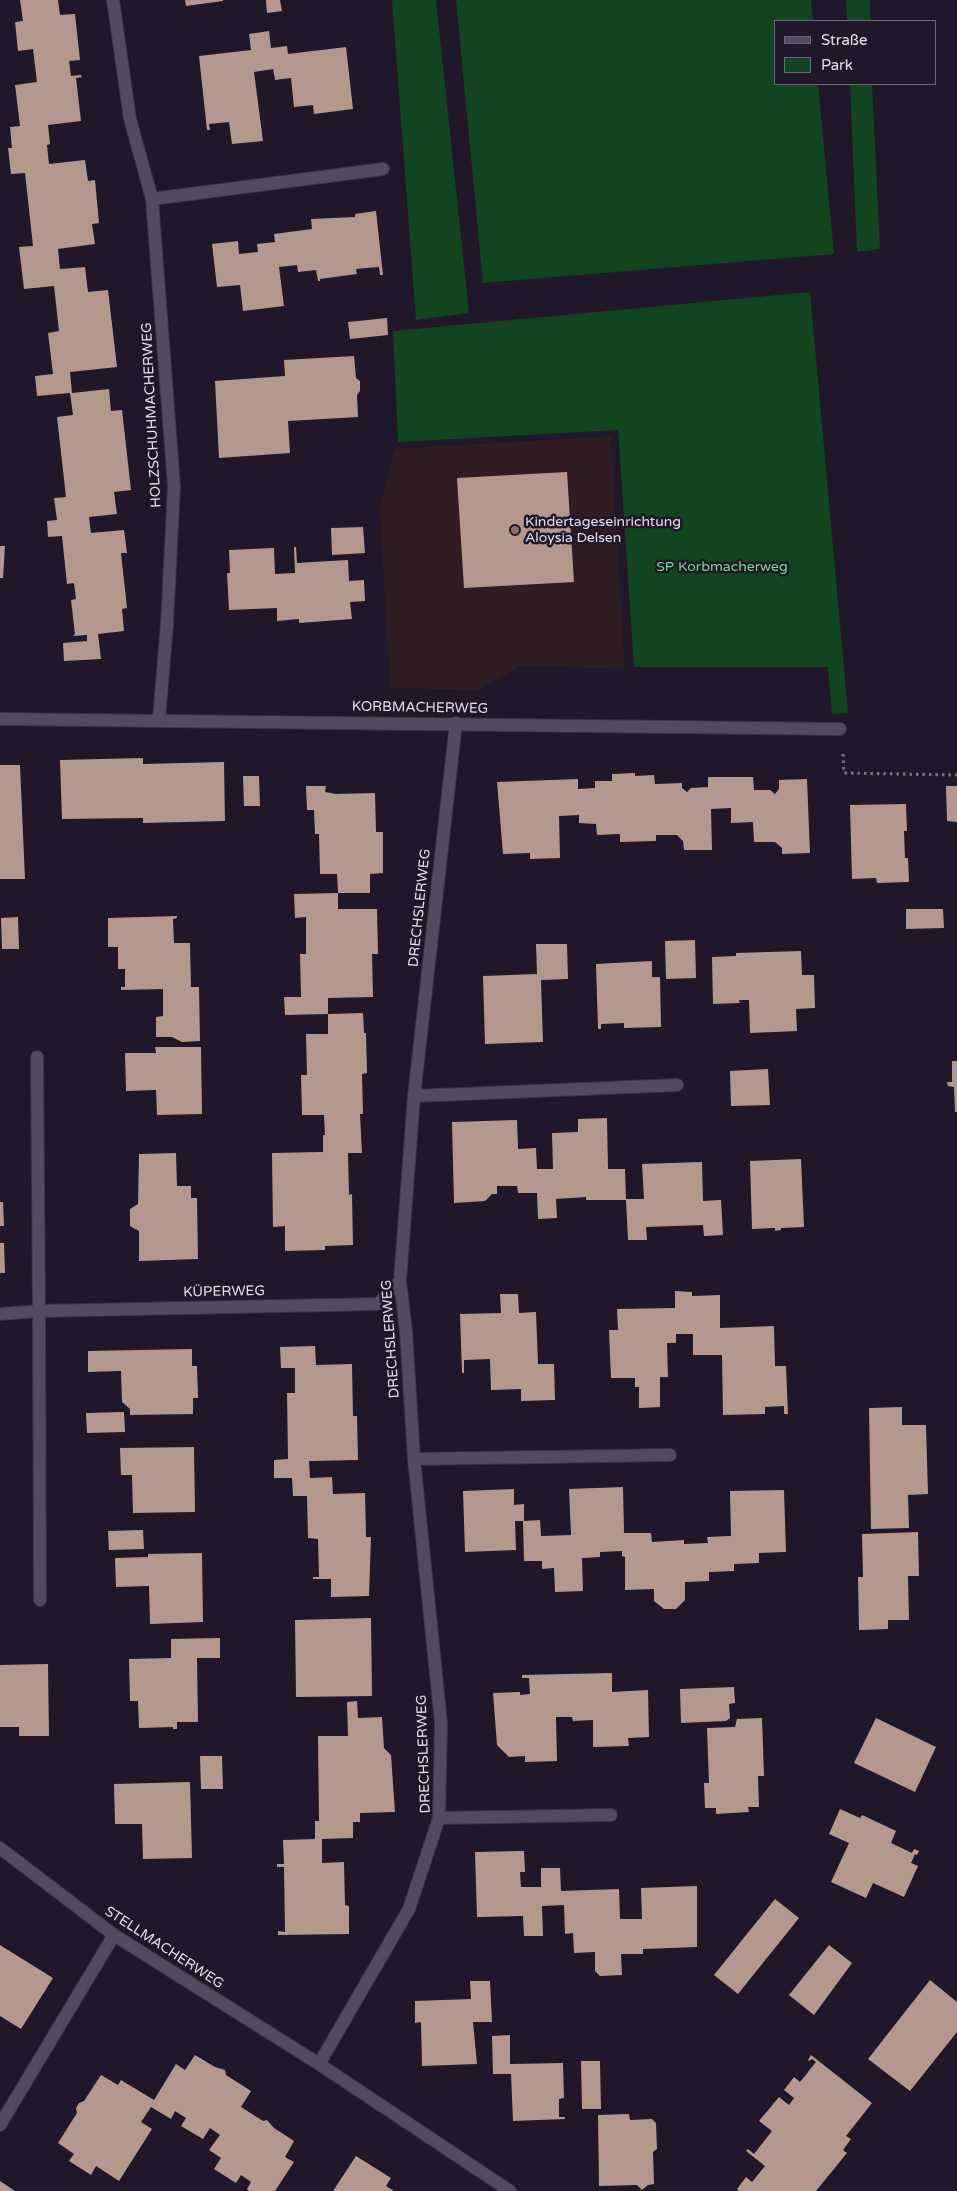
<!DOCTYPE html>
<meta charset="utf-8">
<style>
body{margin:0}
#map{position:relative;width:957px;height:2191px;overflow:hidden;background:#20172a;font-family:"Varela Round",sans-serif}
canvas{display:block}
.legend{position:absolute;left:774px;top:20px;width:162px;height:65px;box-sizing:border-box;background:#20172a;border:1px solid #6e6777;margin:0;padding:6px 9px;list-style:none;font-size:15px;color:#e3deea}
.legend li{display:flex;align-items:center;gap:10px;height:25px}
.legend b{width:25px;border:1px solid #6e6777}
</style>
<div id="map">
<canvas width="957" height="2191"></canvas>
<ul class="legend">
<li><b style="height:6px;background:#544a60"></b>Straße</li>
<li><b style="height:14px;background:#12441f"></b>Park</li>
</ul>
</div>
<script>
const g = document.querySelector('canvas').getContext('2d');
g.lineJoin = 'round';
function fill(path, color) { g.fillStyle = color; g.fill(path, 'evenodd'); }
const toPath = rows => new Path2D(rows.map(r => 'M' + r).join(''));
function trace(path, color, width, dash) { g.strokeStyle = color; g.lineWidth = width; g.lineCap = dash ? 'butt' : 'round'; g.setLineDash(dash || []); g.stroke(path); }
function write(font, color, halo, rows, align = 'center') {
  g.font = font + ' "Varela Round",sans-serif'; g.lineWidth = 5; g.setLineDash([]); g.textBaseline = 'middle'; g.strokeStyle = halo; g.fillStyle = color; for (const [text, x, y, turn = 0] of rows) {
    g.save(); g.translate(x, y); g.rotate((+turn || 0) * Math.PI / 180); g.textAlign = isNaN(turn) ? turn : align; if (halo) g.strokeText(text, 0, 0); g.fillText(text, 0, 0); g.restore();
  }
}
const education = toPath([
 [611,436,625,669,521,666,477,690,390,688,380,509,395,449]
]);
const green = toPath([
 [392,0,436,0,469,313,416,320],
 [456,0,811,0,813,21,776,21,776,84,818,84,834,254,483,283],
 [846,0,870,0,870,21,847,21],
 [850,84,872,84,880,249,857,252],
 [810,292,848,713,832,714,828,667,634,667,618,430,398,442,393,331]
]);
const building = toPath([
 [20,0,58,0,60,15,75,14,80,60,69,61,71,76,81,75,82,77,76,78,81,121,48,125,50,144,47,145,49,164,85,160,88,181,95,180,99,223,92,224,95,244,58,249,60,269,85,267,88,292,108,290,117,367,70,372,72,393,109,389,111,411,122,410,131,490,114,492,117,514,89,517,91,533,124,530,127,553,121,553,127,608,122,609,124,631,98,634,101,659,64,661,63,643,87,641,87,635,73,636,75,634,71,600,76,599,74,583,67,584,62,536,48,537,47,521,57,520,54,498,66,497,57,417,73,415,70,393,37,396,35,376,53,374,48,333,59,331,54,286,24,289,19,247,33,246,25,173,11,174,8,148,12,148,10,127,20,126,15,85,37,82,33,49,18,51,15,22,23,21],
 [185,0,223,0,223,1,186,6],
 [266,0,280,0,282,11,267,13],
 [269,31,271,48,287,46,288,54,346,47,353,109,314,114,313,105,294,107,291,78,275,80,273,69,254,72,263,141,232,144,229,122,209,124,210,130,207,130,199,56,251,50,249,34],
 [376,211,383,275,380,275,379,267,356,269,357,274,320,279,320,281,318,281,316,270,298,272,297,265,279,267,284,306,243,311,240,285,217,287,212,244,238,241,239,254,258,252,257,244,275,242,274,234,312,229,311,219,355,217,355,214],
 [387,318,388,335,350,339,348,322],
 [354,356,356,378,360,381,360,391,357,395,358,417,288,421,290,453,219,458,215,381,285,376,284,360],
 [567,472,574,582,464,588,457,478],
 [363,527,365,553,332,555,331,528],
 [0,546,5,546,3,578,0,578],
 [294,547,296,547,297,563,348,560,349,581,364,580,365,601,350,602,352,619,299,623,299,619,277,621,277,608,229,610,227,573,230,573,229,550,274,548,275,574,295,573],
 [143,758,143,764,224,762,225,821,143,823,143,818,62,819,60,760],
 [0,765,20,765,25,879,0,879],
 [635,773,635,776,654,775,655,784,682,783,682,788,687,792,691,788,708,787,708,777,753,777,754,790,770,790,775,794,779,789,779,780,807,779,810,853,782,854,782,848,775,842,754,842,753,822,731,823,731,808,711,809,712,850,684,850,683,841,677,835,656,835,656,841,620,842,620,834,597,835,596,824,579,823,579,815,559,816,560,858,530,859,530,853,503,854,497,782,578,779,578,789,595,788,595,781,612,781,612,774],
 [243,776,259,776,260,806,244,806],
 [306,786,326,786,325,792,336,794,375,793,376,832,383,832,383,873,370,874,370,893,338,893,337,874,320,874,319,834,315,834,314,810,307,810],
 [946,786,957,786,957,822,947,821],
 [906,804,907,831,904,831,905,858,908,858,909,882,877,883,876,878,852,879,850,805],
 [338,893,338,909,377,909,378,954,372,954,373,997,328,998,328,1014,285,1015,284,997,301,997,300,954,306,954,306,917,295,918,294,894],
 [906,909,943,909,944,928,906,929],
 [177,916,177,918,173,919,174,943,190,943,191,987,199,987,200,1041,182,1042,172,1037,156,1037,156,1017,163,1016,163,989,121,990,121,987,125,987,125,969,118,969,118,947,108,947,108,918],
 [18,917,19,949,2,949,1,918],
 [695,940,696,978,666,979,665,941],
 [536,944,567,944,568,979,541,980,543,1042,485,1044,483,976,537,974],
 [801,951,802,975,814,975,815,1008,796,1009,797,1031,750,1033,749,1000,739,1000,740,1003,713,1004,712,957,736,956,736,953],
 [652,961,652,977,660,977,661,1027,624,1028,624,1023,601,1024,601,1029,598,1029,596,964],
 [363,1013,364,1033,366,1033,367,1073,362,1074,363,1114,360,1114,362,1153,348,1153,349,1195,352,1194,353,1245,325,1246,325,1250,285,1251,285,1226,273,1227,272,1153,323,1152,323,1135,325,1135,324,1115,302,1115,301,1075,307,1075,306,1034,328,1034,328,1014],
 [155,1047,201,1047,202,1114,157,1115,156,1090,126,1091,125,1053,156,1053],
 [952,1061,957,1061,957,1112,955,1112,954,1087,948,1086,947,1082,952,1082],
 [768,1069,770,1105,731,1106,730,1071],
 [607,1118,608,1169,625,1169,626,1199,644,1199,642,1164,702,1162,703,1201,721,1200,723,1235,704,1236,703,1225,646,1227,647,1240,628,1240,626,1200,586,1200,586,1197,556,1199,557,1218,538,1219,537,1193,518,1193,517,1186,497,1186,497,1194,492,1194,485,1201,454,1203,452,1122,517,1120,518,1149,536,1148,537,1169,553,1169,552,1133,578,1132,578,1119],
 [176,1153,177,1186,191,1186,191,1198,197,1198,198,1259,139,1261,139,1231,130,1226,130,1209,138,1204,139,1154],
 [801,1159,804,1227,781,1228,781,1230,775,1231,775,1228,752,1229,750,1161],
 [0,1202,3,1202,4,1226,0,1226],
 [0,1243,4,1243,5,1273,0,1273],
 [675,1291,692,1292,692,1296,720,1295,720,1328,774,1326,775,1366,786,1366,788,1414,784,1414,784,1406,765,1407,765,1414,723,1415,722,1355,693,1355,693,1334,676,1334,676,1343,667,1343,668,1377,660,1377,660,1407,639,1408,639,1387,635,1387,635,1378,611,1378,609,1330,618,1330,617,1309,675,1308],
 [500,1294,518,1294,519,1313,536,1312,538,1364,554,1364,555,1400,521,1401,521,1389,491,1390,490,1359,464,1360,464,1373,462,1373,460,1314,501,1313],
 [315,1346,316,1365,352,1364,353,1416,357,1416,358,1460,309,1461,310,1478,332,1477,333,1494,365,1493,366,1537,371,1537,369,1596,331,1597,331,1579,313,1579,313,1577,319,1577,318,1539,308,1538,307,1496,293,1496,292,1478,274,1478,274,1460,288,1459,287,1393,295,1393,295,1368,281,1368,280,1347],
 [192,1349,192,1366,197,1366,198,1398,193,1398,193,1414,130,1415,130,1409,122,1402,121,1371,88,1372,88,1351],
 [902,1407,902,1425,926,1425,928,1494,908,1495,909,1528,871,1529,869,1408],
 [124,1412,125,1432,87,1433,86,1413],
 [194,1447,195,1512,133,1513,132,1475,121,1475,120,1448],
 [623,1487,624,1533,651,1533,652,1542,684,1540,684,1544,708,1543,707,1537,731,1536,730,1491,784,1490,786,1552,759,1553,759,1563,734,1564,734,1571,709,1572,709,1581,685,1582,685,1600,676,1609,664,1609,654,1601,654,1589,625,1590,625,1557,622,1556,622,1551,600,1552,600,1557,582,1558,583,1591,555,1592,554,1568,542,1569,542,1561,524,1561,523,1521,515,1521,516,1550,465,1552,463,1491,514,1489,514,1505,524,1504,524,1521,540,1520,541,1536,571,1535,569,1489],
 [143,1530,144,1549,109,1550,108,1531],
 [918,1532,919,1576,908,1576,909,1620,888,1620,888,1629,859,1630,858,1577,863,1577,862,1534],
 [202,1553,203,1622,150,1624,149,1586,116,1587,115,1558,148,1557,148,1554],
 [371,1618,372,1696,296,1697,295,1620],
 [220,1638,220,1658,197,1658,198,1722,177,1722,177,1729,173,1729,173,1727,139,1728,138,1701,130,1701,129,1659,171,1658,171,1639],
 [48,1664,49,1736,19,1736,19,1727,0,1727,0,1665],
 [612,1673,612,1692,648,1690,649,1737,628,1738,629,1746,593,1747,593,1720,573,1721,572,1717,556,1717,557,1761,525,1762,525,1756,509,1757,497,1745,493,1693,520,1692,520,1695,530,1694,529,1678,522,1678,522,1675],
 [734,1687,735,1703,729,1704,730,1718,726,1721,681,1723,680,1689],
 [357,1701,358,1718,382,1717,384,1748,391,1755,395,1812,360,1813,360,1822,353,1822,353,1838,322,1839,322,1863,344,1862,345,1905,349,1906,349,1934,278,1935,278,1931,285,1932,284,1867,277,1867,277,1864,284,1864,283,1840,315,1839,315,1821,319,1821,318,1736,348,1736,347,1702],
 [762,1718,764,1776,758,1776,759,1807,748,1807,749,1812,716,1814,716,1808,705,1808,704,1783,709,1783,707,1728,735,1727,737,1719],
 [876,1718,936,1747,915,1792,854,1763],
 [200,1756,222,1756,223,1789,201,1789],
 [190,1782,192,1858,143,1859,142,1824,115,1824,114,1784],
 [840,1809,860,1818,862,1815,896,1831,891,1843,912,1853,914,1849,919,1851,917,1855,915,1854,911,1863,918,1866,904,1897,873,1883,866,1898,831,1882,849,1843,829,1834],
 [524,1851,525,1872,520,1872,521,1887,541,1887,541,1868,560,1868,561,1891,619,1889,620,1919,642,1919,641,1888,697,1886,697,1947,643,1949,643,1954,621,1954,622,1975,600,1976,595,1971,595,1952,574,1953,573,1933,565,1934,564,1905,542,1906,543,1936,524,1936,523,1916,477,1917,475,1852],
 [775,1899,799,1918,738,1994,714,1975],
 [0,1945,53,1978,21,2029,0,2016],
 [829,1945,852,1963,814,2015,789,1995],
 [930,1980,957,2002,957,2032,910,2091,868,2059],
 [470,1981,490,1981,492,2022,473,2022,477,2064,422,2066,421,2022,415,2023,415,2001,471,1999],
 [510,2035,510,2064,563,2063,564,2098,559,2099,559,2117,565,2117,565,2119,513,2121,511,2074,493,2074,492,2036],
 [195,2055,215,2067,225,2070,226,2075,251,2091,241,2107,263,2121,267,2120,274,2128,294,2141,285,2157,294,2162,275,2191,249,2191,247,2189,251,2182,241,2175,236,2183,214,2169,221,2158,209,2150,220,2135,210,2128,203,2139,181,2126,186,2118,175,2111,171,2119,151,2107,141,2122,152,2129,119,2181,96,2166,91,2175,69,2161,74,2154,58,2143,77,2113,76,2108,79,2103,84,2101,101,2075,118,2085,121,2080,154,2100,176,2064,185,2070],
 [811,2055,872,2103,846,2136,851,2139,843,2150,847,2153,816,2191,739,2191,737,2189,746,2177,752,2182,765,2166,746,2151,748,2149,754,2154,772,2131,759,2121,779,2097,789,2105,794,2098,784,2090,794,2077,800,2082,816,2062,812,2059,809,2061,808,2060],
 [581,2061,600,2061,601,2109,582,2109],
 [629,2114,630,2120,652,2119,656,2123,657,2149,653,2152,654,2184,648,2185,642,2190,637,2185,599,2186,598,2115],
 [356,2156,391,2178,386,2186,394,2191,333,2191],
 [0,2181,15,2191,0,2191]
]);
const path = toPath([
 [843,754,844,773,957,775]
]);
const minor = toPath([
 [113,0,130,119,152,199,174,486,167,624,159,719],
 [152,199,383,169],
 [0,719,840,729],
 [456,723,414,1096,400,1281,406,1331,414,1459,441,1723,439,1818,611,1815],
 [37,1057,39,1311,378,1304,400,1281],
 [414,1096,677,1085],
 [0,1314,39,1311,40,1600],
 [414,1459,670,1455],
 [0,1848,114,1935,319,2064,510,2191],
 [319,2064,409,1909,439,1818],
 [0,2125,114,1935]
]);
const markers = [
 [515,530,5,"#8d6e63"]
];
const streetNames = [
 ["HOLZSCHUHMACHERWEG",152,415,-93],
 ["KORBMACHERWEG",420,708,1],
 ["DRECHSLERWEG",420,908,-84],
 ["KÜPERWEG",224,1292,-1],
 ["DRECHSLERWEG",391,1339,-94],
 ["DRECHSLERWEG",424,1754,-92],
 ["STELLMACHERWEG",164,1948,33]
];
const poiNames = [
 ["Kindertageseinrichtung",525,522],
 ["Aloysia Delsen",525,538]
];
const parkNames = [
 ["SP Korbmacherweg",722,567]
];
fill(education, '#2f1d23');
fill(green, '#12441f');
fill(building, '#b4988e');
trace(minor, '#3a3342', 14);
trace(path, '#7a7382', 3, [2.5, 4]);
trace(minor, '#544a60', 12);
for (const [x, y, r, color] of markers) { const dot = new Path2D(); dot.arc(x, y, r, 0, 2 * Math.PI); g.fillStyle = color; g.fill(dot); trace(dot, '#20172a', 2); }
write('14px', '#e3deea', '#20172a', streetNames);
write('14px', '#e3deea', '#20172a', poiNames, 'left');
write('14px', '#7cd78e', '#20172a', parkNames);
</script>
